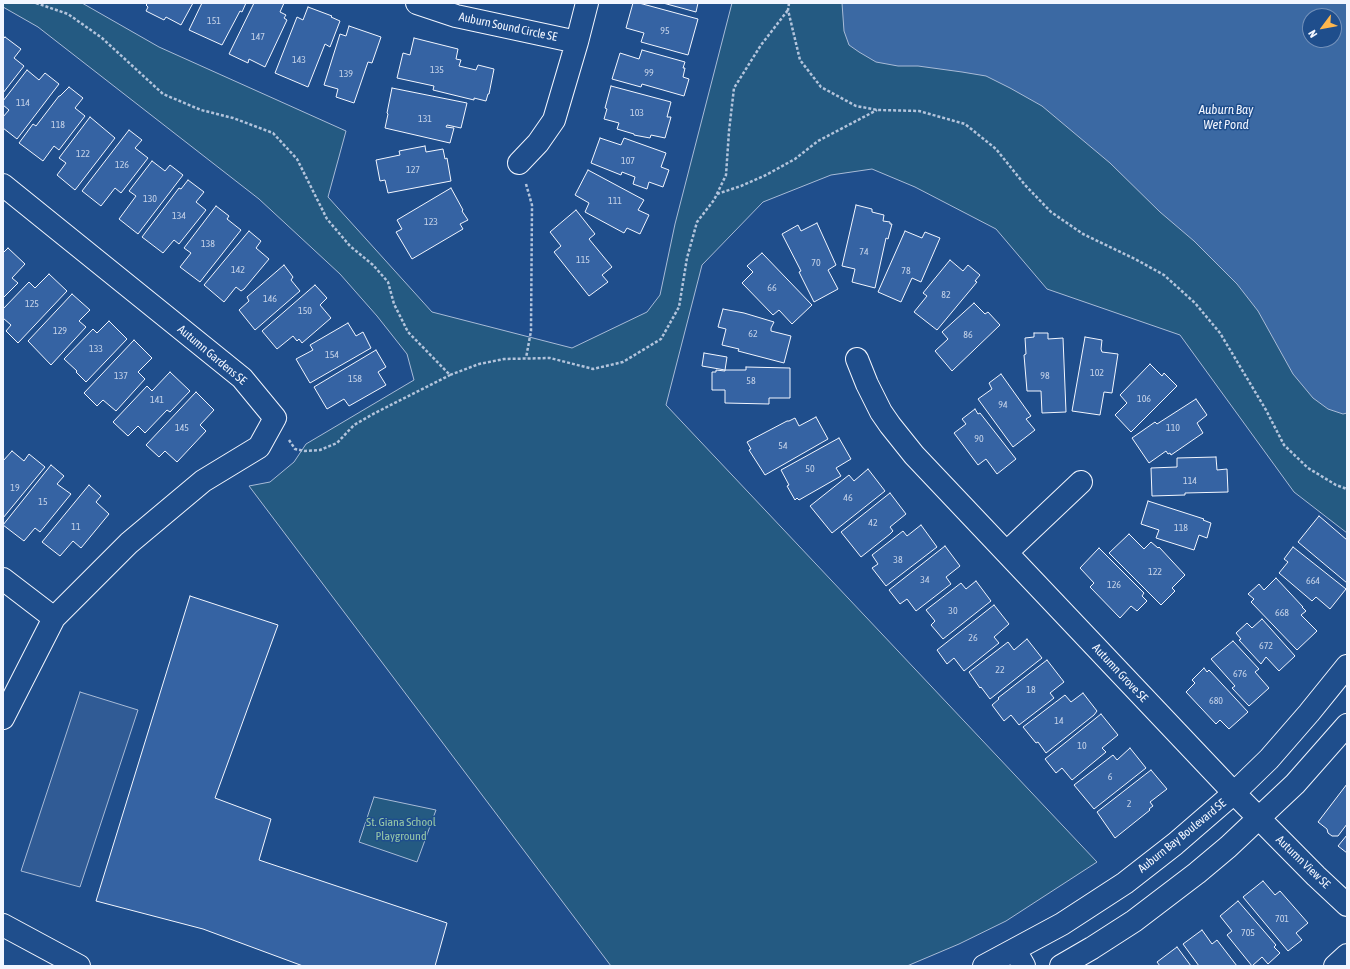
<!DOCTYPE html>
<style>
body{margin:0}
#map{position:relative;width:1350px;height:969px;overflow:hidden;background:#1f4e8c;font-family:"Asap Condensed",sans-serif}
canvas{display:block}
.frame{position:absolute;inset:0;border:4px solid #f2f6ff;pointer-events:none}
.north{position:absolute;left:1302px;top:8px;width:40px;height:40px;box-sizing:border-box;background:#1f4e8c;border:1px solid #7391ba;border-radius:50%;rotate:238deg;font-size:11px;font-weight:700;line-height:16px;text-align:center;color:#f2f6ff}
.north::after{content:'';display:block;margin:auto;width:14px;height:18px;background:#ffb74d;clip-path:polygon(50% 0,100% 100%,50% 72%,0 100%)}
</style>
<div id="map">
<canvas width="1350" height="969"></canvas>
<div class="frame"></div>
<div class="north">N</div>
</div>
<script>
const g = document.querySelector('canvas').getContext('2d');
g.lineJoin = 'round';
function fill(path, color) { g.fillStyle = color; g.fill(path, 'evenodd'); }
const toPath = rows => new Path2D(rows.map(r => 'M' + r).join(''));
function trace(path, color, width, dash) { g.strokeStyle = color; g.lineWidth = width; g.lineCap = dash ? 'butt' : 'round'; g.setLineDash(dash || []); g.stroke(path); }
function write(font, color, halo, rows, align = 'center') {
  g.font = font + ' "Asap Condensed",sans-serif'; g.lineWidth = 3; g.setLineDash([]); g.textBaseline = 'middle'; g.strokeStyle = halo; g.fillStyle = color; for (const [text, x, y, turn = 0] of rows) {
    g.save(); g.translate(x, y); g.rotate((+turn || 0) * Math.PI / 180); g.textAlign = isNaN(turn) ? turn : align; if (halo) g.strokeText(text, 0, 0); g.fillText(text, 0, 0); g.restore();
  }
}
const green = toPath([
 [3,3,82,3,159,47,346,131,328,197,432,312,572,348,647,312,660,295,675,224,732,3,1347,3,1347,533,1294,492,1180,335,1047,289,996,229,915,187,872,169,831,175,763,202,702,265,666,405,1097,862,1006,921,959,944,907,966,611,966,249,486,270,482,294,462,306,444,414,380,407,354,377,316,340,274,259,199,38,27,3,7,3,3],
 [1310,16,1334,16,1334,40,1310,40,1310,16],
 [374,797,436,810,417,862,359,842,374,797]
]);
const parking = toPath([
 [80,692,138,710,80,887,21,871,80,692]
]);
const water = toPath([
 [842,3,1347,3,1347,413,1343,414,1328,409,1313,398,1293,374,1258,311,1237,284,1194,241,1160,212,1110,163,1073,132,1042,106,1010,88,986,76,962,72,918,66,898,66,876,62,859,52,849,45,844,31,842,3],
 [1310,16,1334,16,1334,40,1310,40,1310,16]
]);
const building = toPath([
 [148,3,193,3,181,25,166,17,164,20,146,11,148,7,146,5,148,3],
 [202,3,246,3,242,12,240,11,222,45,189,30,202,3],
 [254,3,284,3,280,12,286,15,284,18,287,20,265,67,249,59,248,63,229,54,254,3],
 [633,3,639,3,698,19,688,55,641,42,644,33,626,28,633,3],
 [663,3,698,3,696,12,663,3],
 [308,7,332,16,331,17,340,21,330,47,325,44,308,87,275,73,297,17,303,20,308,7],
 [349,26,381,37,372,63,368,62,354,103,336,97,338,89,324,85,340,34,346,36,349,26],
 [5,37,21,49,14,58,24,66,3,93,3,39,5,37],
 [414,38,458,49,456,59,461,60,459,66,476,70,478,65,494,69,489,94,488,94,486,101,474,98,474,100,433,90,434,86,397,78,403,53,410,55,414,38],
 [642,50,685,62,683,68,685,68,683,77,689,79,684,96,642,84,641,87,612,79,620,53,639,59,642,50],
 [27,70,39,80,45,73,59,84,17,139,3,128,3,117,9,110,3,105,3,101,27,70],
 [611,86,671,102,667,117,671,117,665,138,651,135,650,138,634,135,634,134,617,129,619,123,604,119,607,109,605,108,611,86],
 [69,87,83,98,75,108,85,116,59,150,54,146,43,161,19,143,33,124,36,126,59,96,60,96,69,87],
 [392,88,467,103,461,128,447,125,446,127,454,128,450,143,385,128,388,114,387,113,392,88],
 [90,117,115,138,75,190,57,175,66,163,59,158,90,117],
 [129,130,142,140,135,148,148,158,121,193,115,188,101,206,82,191,129,130],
 [600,138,621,145,624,138,666,153,661,167,669,170,663,187,649,182,647,189,633,184,635,177,622,172,621,175,591,163,600,138],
 [425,146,426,152,443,149,445,159,447,158,451,181,388,193,385,180,380,181,376,160,400,155,399,151,425,146],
 [152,161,165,171,170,165,183,175,138,234,119,219,136,196,129,191,152,161],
 [588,170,644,200,638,210,649,215,640,234,627,228,624,233,585,212,589,203,575,195,588,170],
 [188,180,204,192,196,202,206,210,179,244,174,240,163,253,142,237,179,188,181,189,188,180],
 [451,188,463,210,462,211,468,220,460,224,463,229,412,259,396,232,402,229,397,220,451,188],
 [856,205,872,209,872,212,884,215,883,221,890,222,890,224,892,224,888,239,886,238,875,288,852,282,855,269,842,266,856,205],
 [216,206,229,216,227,219,241,230,200,282,180,267,191,253,184,248,216,206],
 [576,210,595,234,589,239,612,267,602,275,608,282,589,296,554,252,561,246,550,232,576,210],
 [817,223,836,265,828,270,838,289,814,302,799,272,801,271,782,234,798,225,801,231,817,223],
 [249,231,261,241,256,248,269,259,244,289,241,291,236,287,224,302,204,285,249,231],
 [905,231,922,238,925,232,940,238,921,282,912,278,901,302,878,292,905,231],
 [8,248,25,264,12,278,18,283,3,298,3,253,8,248],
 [762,253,812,305,792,324,779,310,773,315,742,283,753,272,747,266,762,253],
 [950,260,963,271,968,265,980,275,975,281,977,282,937,330,914,312,927,296,923,293,950,260],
 [284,265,293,277,291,280,300,291,255,330,239,310,249,301,247,297,284,265],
 [49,274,67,291,18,343,6,331,11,325,3,318,3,309,29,282,35,288,49,274],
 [315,285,327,298,320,305,331,318,302,343,299,339,297,341,293,336,277,349,262,331,315,285],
 [72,294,90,310,79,321,86,327,51,365,28,341,72,294],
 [974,303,985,314,988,312,1000,325,952,371,935,351,948,339,942,332,974,303],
 [723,309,744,313,774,322,771,328,771,331,791,336,784,363,738,351,739,349,722,345,726,329,718,327,723,309],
 [109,321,127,339,86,382,76,372,77,371,64,359,93,329,97,333,109,321],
 [348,323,356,336,363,332,371,348,310,383,296,359,313,350,310,345,348,323],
 [1034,333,1048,333,1048,339,1063,338,1066,412,1042,413,1041,391,1027,391,1024,355,1026,354,1025,338,1034,337,1034,333],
 [1085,337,1102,340,1101,349,1102,352,1118,354,1112,393,1104,392,1100,415,1072,411,1085,337],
 [134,340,152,358,138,372,145,379,116,411,103,400,97,406,84,393,134,340],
 [376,350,386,367,378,372,386,385,349,406,344,399,327,409,314,387,376,350],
 [704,353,727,357,725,370,702,366,704,353],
 [1150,364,1162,376,1164,373,1177,386,1131,432,1115,415,1127,403,1120,395,1150,364],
 [746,367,790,368,790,398,769,398,769,404,725,403,725,390,712,390,712,372,716,372,716,370,725,371,725,370,746,370,746,367],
 [170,372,190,391,170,412,167,410,145,433,138,426,128,436,113,422,147,386,152,391,170,372],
 [1001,374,1031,416,1026,419,1035,430,1013,447,978,399,992,389,989,383,1001,374],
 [196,392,214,410,200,425,206,431,177,462,165,451,159,457,146,445,196,392],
 [1196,399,1207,415,1197,423,1203,433,1171,455,1170,453,1168,454,1166,451,1149,463,1132,438,1155,422,1157,424,1196,399],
 [975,409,978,414,980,413,1016,459,997,474,986,459,978,465,954,433,966,424,962,419,975,409],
 [816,417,828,439,765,475,749,450,751,449,747,442,787,421,789,421,795,418,799,426,816,417],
 [839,438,851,459,836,468,841,476,799,500,797,498,795,500,787,486,789,485,781,470,839,438],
 [12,451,24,461,29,454,45,467,3,518,3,461,12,451],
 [1216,457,1217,470,1227,469,1228,492,1185,493,1185,495,1152,496,1151,468,1177,467,1177,458,1216,457],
 [51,465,64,476,57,484,71,494,40,532,35,528,24,541,3,525,51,465],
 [868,469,885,491,832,533,810,506,849,475,854,481,868,469],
 [89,485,101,496,96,502,109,514,81,548,73,541,60,556,42,542,89,485],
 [890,493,906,514,890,527,893,531,890,534,861,557,841,532,890,493],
 [1148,501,1204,519,1203,520,1211,523,1207,538,1199,535,1194,550,1156,538,1159,530,1141,524,1148,501],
 [1319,516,1347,540,1347,583,1298,542,1319,516],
 [921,525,937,547,886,586,872,568,878,564,872,555,903,531,907,536,921,525],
 [1129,534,1144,549,1151,542,1158,548,1159,547,1185,575,1172,588,1175,591,1161,605,1109,553,1129,534],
 [945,546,960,566,946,577,951,584,916,611,907,599,900,604,889,590,945,546],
 [1293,547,1346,589,1330,609,1316,597,1312,601,1279,573,1288,562,1284,559,1293,547],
 [1099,548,1144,593,1142,596,1147,601,1137,611,1131,606,1120,618,1090,587,1094,583,1080,568,1099,548],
 [1276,578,1303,607,1302,607,1306,611,1301,615,1317,631,1297,650,1251,602,1254,599,1248,594,1259,584,1264,590,1276,578],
 [976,581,991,601,943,639,931,625,935,621,926,610,961,583,966,589,976,581],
 [190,596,278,625,215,798,271,819,259,860,447,923,435,966,303,966,203,929,96,901,190,596],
 [994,605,1009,624,994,637,999,643,964,671,954,658,947,664,937,650,994,605],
 [1262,619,1295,656,1279,671,1266,657,1261,664,1239,640,1241,639,1236,633,1247,623,1252,628,1262,619],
 [1027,639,1042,658,990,699,981,687,980,688,969,672,1008,642,1014,650,1027,639],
 [1233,641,1259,669,1255,672,1269,688,1249,706,1232,688,1235,686,1211,659,1233,641],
 [1047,660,1064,682,1050,693,1054,698,1019,725,1011,715,1004,721,992,705,999,699,998,698,1047,660],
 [1204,668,1207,672,1209,670,1248,712,1229,729,1220,720,1216,724,1186,692,1195,683,1192,680,1204,668],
 [1083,693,1097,711,1094,715,1046,753,1038,742,1036,743,1023,727,1065,695,1071,702,1083,693],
 [1101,714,1118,735,1102,748,1106,752,1072,780,1062,768,1056,773,1045,759,1101,714],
 [1130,748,1146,768,1094,809,1074,785,1113,755,1117,760,1130,748],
 [1151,770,1167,789,1150,802,1153,806,1149,809,1150,810,1115,838,1097,812,1151,770],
 [1347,784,1347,824,1338,836,1332,836,1328,833,1327,829,1318,822,1347,784],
 [1347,835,1347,853,1338,846,1347,835],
 [1263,881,1275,895,1280,891,1308,923,1296,933,1302,940,1288,951,1243,897,1263,881],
 [1238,901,1276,945,1274,947,1280,953,1268,964,1262,957,1252,966,1227,935,1232,931,1220,916,1238,901],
 [1202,930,1212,944,1217,940,1237,966,1199,966,1183,944,1202,930],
 [1177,947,1191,966,1160,966,1157,962,1177,947]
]);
const path = toPath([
 [36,3,68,14,102,38,163,94,201,110,233,118,273,133,297,159,327,219,350,246,373,265,388,282,394,304,408,332,450,375,479,364,504,359,550,358,593,369,623,362,661,339,679,307,687,258,697,222,714,200,726,175,729,131,734,88,761,45,788,10],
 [789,3,788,10,800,60,821,87,856,106,878,110,919,111,965,124,996,149,1025,185,1051,212,1083,234,1135,259,1164,275,1195,303,1220,333,1266,410,1284,445,1308,468,1336,485,1347,489],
 [526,184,532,205,531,331,526,358],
 [717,194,741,186,766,175,795,159,818,141,877,110],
 [289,440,295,449,305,451,320,450,337,443,354,425,375,413,450,375]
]);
const minor = toPath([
 [417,3,456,16,577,42,587,3],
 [519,163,538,143,554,120,577,42],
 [3,185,242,378,275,418,259,447,203,481,129,543,54,618,3,718],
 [857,359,867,384,881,412,890,425,914,455,1234,793,1316,876,1347,905],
 [1007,552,1081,482],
 [3,579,54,618],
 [3,925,79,966],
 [1015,950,1024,966],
 [984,966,1062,924,1125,883,1175,844,1234,793,1269,759,1309,713,1347,666],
 [1061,966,1092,948,1134,921,1197,873,1228,847,1295,784,1347,725],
 [1335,966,1347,955]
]);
const numberNames = [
 ["151",214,21],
 ["95",665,31],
 ["147",258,37],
 ["143",299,60],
 ["135",437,70],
 ["99",649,73],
 ["139",346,74],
 ["114",23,103],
 ["103",637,113],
 ["131",425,119],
 ["118",58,125],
 ["122",83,154],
 ["107",628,161],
 ["126",122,165],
 ["127",413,170],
 ["130",150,199],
 ["111",615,201],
 ["134",179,216],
 ["123",431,222],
 ["138",208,244],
 ["74",864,252],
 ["115",583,260],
 ["70",816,263],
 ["142",238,270],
 ["78",906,271],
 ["66",772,288],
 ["82",946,295],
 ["146",270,299],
 ["125",32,304],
 ["150",305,311],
 ["129",60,331],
 ["62",753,334],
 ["86",968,335],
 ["133",96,349],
 ["154",332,355],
 ["102",1097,373],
 ["137",121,376],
 ["98",1045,376],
 ["158",355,379],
 ["58",751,381],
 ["106",1144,399],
 ["141",157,400],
 ["94",1003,405],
 ["145",182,428],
 ["110",1173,428],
 ["90",979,439],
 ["54",783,446],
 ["50",810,469],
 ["114",1190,481],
 ["19",15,488],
 ["46",848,498],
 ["15",43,502],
 ["42",873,523],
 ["11",76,527],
 ["118",1181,528],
 ["38",898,560],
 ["122",1155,572],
 ["34",925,580],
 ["664",1313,581],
 ["126",1114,585],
 ["30",953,611],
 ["668",1282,613],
 ["26",973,638],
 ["672",1266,646],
 ["22",1000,670],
 ["676",1240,674],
 ["18",1031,690],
 ["680",1216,701],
 ["14",1059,721],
 ["10",1082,746],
 ["6",1110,777],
 ["2",1129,804],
 ["701",1282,919],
 ["705",1248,933]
];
const streetNames = [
 ["Auburn Sound Circle SE",508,27,12],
 ["Autumn Gardens SE",212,355,40],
 ["Autumn Grove SE",1120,673,47],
 ["Auburn Bay Boulevard SE",1182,836,-39],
 ["Autumn View SE",1303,862,44]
];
const parkNames = [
 ["St. Giana School",401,822],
 ["Playground",401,836]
];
const waterNames = [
 ["Auburn Bay",1226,110],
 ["Wet Pond",1226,125]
];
fill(green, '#245a82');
trace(green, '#a8bbd7', 1);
fill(parking, '#305b95');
trace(parking, '#a8bbd7', 1);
fill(water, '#3b69a3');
trace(water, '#a8bbd7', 1);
fill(building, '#3563a3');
trace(building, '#f2f6ff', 1);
trace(minor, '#f2f6ff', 24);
trace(path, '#b3c4dc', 2.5, [3, 2]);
trace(minor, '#1f4e8c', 22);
write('10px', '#c3d1e8', null, numberNames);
write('12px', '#f2f6ff', '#1f4e8c', streetNames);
write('12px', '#97c8a6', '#1f4e8c', parkNames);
write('italic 13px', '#f2f6ff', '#1f4e8c', waterNames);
</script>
